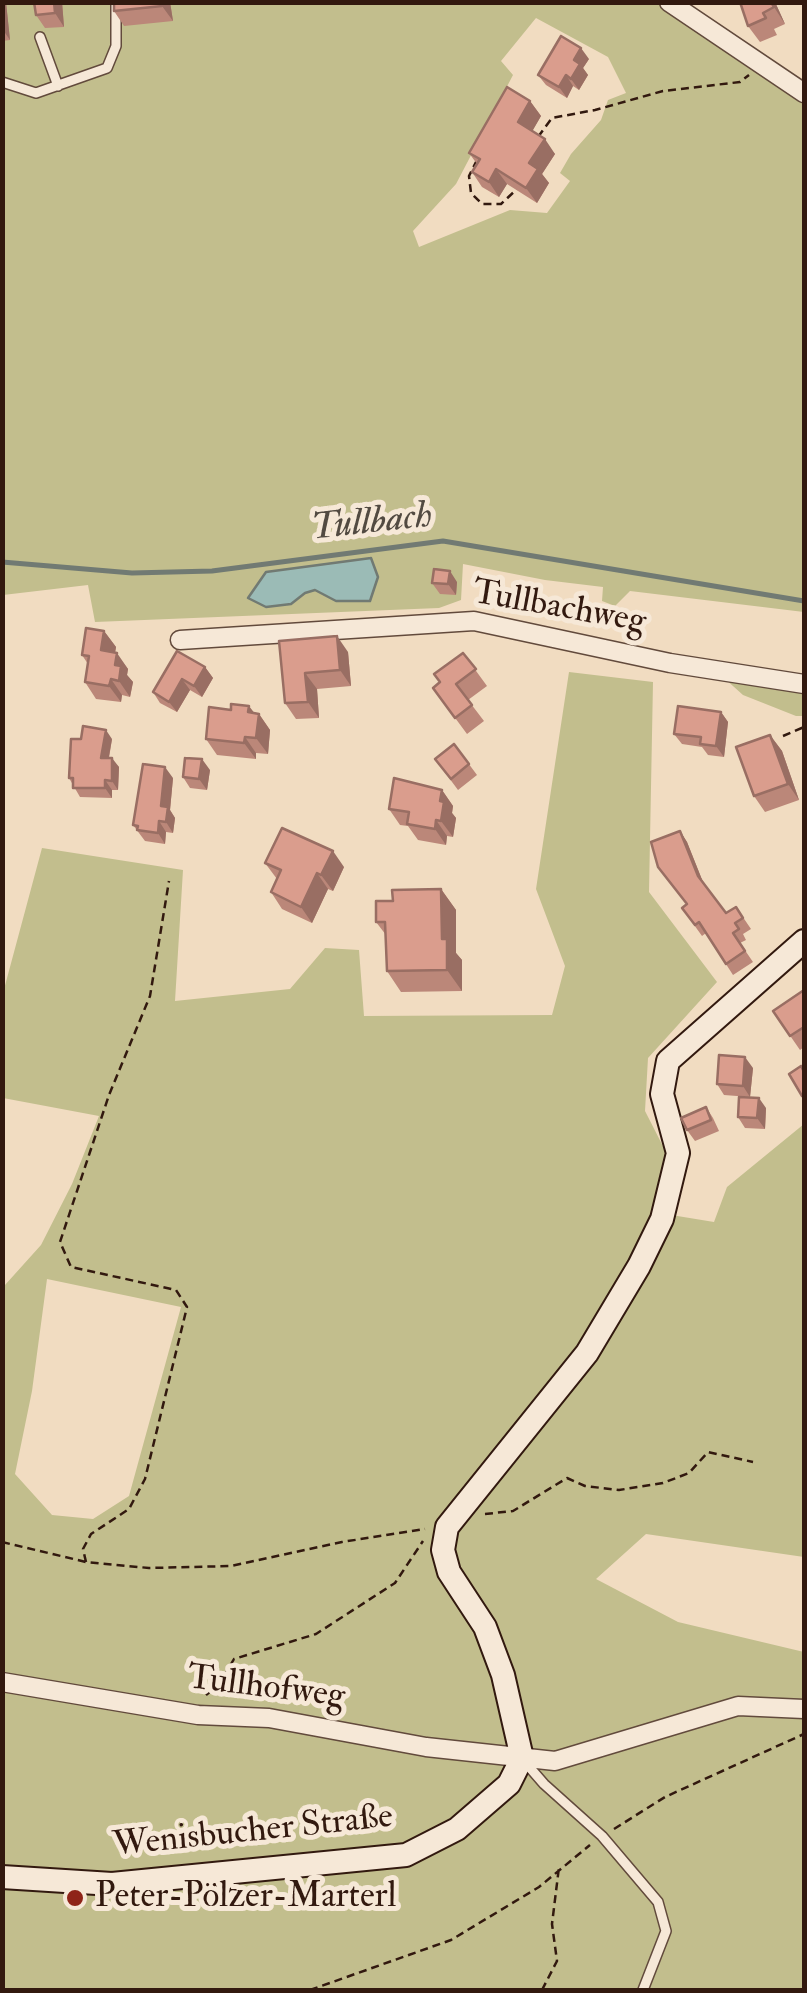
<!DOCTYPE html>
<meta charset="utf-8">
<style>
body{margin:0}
#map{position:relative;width:807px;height:1993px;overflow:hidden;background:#f1dcc1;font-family:"IM FELL Double Pica",serif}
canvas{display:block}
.frame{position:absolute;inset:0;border:5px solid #32190f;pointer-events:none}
</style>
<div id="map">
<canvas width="807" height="1993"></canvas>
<div class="frame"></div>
</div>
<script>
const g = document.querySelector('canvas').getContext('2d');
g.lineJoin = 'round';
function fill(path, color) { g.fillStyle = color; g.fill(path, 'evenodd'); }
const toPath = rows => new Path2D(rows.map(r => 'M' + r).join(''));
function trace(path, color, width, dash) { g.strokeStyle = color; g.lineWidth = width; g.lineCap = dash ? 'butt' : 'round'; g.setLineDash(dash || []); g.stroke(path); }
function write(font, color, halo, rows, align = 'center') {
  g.font = font + ' "IM FELL Double Pica",serif'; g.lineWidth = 10; g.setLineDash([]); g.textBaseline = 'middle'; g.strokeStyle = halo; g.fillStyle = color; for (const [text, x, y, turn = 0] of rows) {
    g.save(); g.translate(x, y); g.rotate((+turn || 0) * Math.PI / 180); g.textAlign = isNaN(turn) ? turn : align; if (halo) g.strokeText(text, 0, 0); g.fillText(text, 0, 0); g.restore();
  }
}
const green = toPath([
 [2,3,683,3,804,86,804,612,630,591,615,606,602,601,603,587,545,580,463,564,461,600,439,608,95,622,88,585,3,595],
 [536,18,608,57,626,93,608,100,601,120,571,154,560,173,570,181,547,213,510,210,419,247,413,231,456,184,513,75,501,61],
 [371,558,336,601,315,590,305,593,291,604,267,607,248,598,266,572],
 [704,660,804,679,804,716,796,716,743,695],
 [569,672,653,682,649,892,717,982,648,1058,645,1111,670,1160,653,1212,714,1222,727,1187,804,1124,804,1557,646,1534,596,1579,678,1622,804,1652,804,1990,3,1990,3,1299,5,1285,41,1245,72,1184,99,1116,3,1098,3,993,42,848,183,870,175,1001,290,989,325,948,359,950,364,1016,552,1015,565,966,536,889],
 [47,1279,181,1307,129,1496,93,1519,52,1515,15,1474,32,1391]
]);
const water = toPath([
 [371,558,378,577,370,601,336,601,315,590,305,593,291,604,266,607,248,598,266,572,371,558]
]);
const stream = toPath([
 [2,562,132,573,212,571,443,541,804,601]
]);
const path = toPath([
 [538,137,552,118,595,110,663,91,740,82,749,75],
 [477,160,469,176,471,193,482,204,501,204,517,189],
 [783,736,804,727],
 [485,1514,513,1511,567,1478,585,1486,619,1490,663,1483,689,1473,708,1452,753,1462],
 [2,1542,86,1562,149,1568,231,1566,342,1542,425,1529],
 [86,1562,83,1549,91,1534,129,1509,145,1479,187,1307,176,1290,71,1267,60,1242,109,1095,150,996,169,881],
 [206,1695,219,1685,234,1659,316,1634,395,1583,423,1541],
 [614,1829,665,1797,804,1734],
 [310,1990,451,1940,539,1887,590,1845],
 [542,1990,557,1961,552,1924,559,1867]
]);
const lane = toPath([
 [40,37,58,86],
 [2,82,36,93,107,68,116,46,116,2],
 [524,1761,544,1784,602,1836,658,1902,666,1931,643,1990]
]);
const street = toPath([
 [669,2,804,93],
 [180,640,474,621,670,663,804,684],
 [2,1682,198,1715,269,1718,426,1747,555,1761,738,1706,804,1709]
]);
const secondary = toPath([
 [2,1877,112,1884,406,1855,457,1829,509,1784,522,1758,503,1675,485,1627,449,1572,443,1550,447,1527,587,1353,639,1266,662,1219,678,1153,662,1094,668,1061,804,941]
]);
const wall = toPath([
 [2,2,6,3,10,40,2,41],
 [34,2,62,2,64,27,45,28,36,15],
 [114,2,170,2,173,21,124,26,114,11],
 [775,2,785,24,774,29,777,35,760,42,748,26],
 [589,59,583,68,588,75,579,90,573,86,567,98,546,85,538,75],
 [530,101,541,116,532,131,555,154,542,174,549,183,537,203,507,184,499,197,482,187,472,172,477,164,469,153],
 [457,582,456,595,440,594,432,583],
 [104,631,116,647,115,652,128,669,127,675,133,682,130,697,122,695,121,702,96,699,85,682,88,664,82,655],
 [279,641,348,652,351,686,317,689,319,718,296,719,285,703],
 [463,653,487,686,468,700,484,721,467,734,433,688,440,682],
 [205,667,213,678,202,697,190,690,177,712,160,703,153,692],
 [721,712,728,722,724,757,708,755,702,747,682,744,674,734],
 [254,713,259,714,270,730,268,754,256,753,256,759,217,755,206,739],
 [770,735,782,751,799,800,765,812,754,796],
 [112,739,109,758,119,767,118,790,112,790,112,798,80,797,69,778],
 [454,744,477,775,458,790,435,759],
 [210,770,207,790,190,788,183,777],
 [173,778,170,810,175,818,173,833,166,832,165,844,145,841,133,825],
 [442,790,453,806,452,813,456,818,453,837,447,836,446,845,418,840,408,826,400,825,389,809],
 [680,831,687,842,704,885,726,913,736,907,751,929,743,934,746,940,740,943,753,962,733,975,706,933,702,936,682,908,687,904],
 [265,863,344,867,333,891,328,889,312,923,282,909,271,892,277,879],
 [441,889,456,910,456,953,462,960,462,991,401,992,387,971,386,935,376,922,393,901],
 [804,990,804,1047,800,1050,773,1011],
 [753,1068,750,1097,724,1095,717,1084],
 [706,1107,713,1118,719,1131,695,1141,687,1130],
 [766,1108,765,1129,745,1128,738,1117]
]);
const shadedWall = toPath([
 [2,2,6,2,10,40,3,30],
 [54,2,62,2,64,27,55,13],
 [162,2,170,2,173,21,162,6],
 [771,2,775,2,785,24,774,7],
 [581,48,589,59,583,68,588,75,579,90,571,79,574,60],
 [566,75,573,86,567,98,559,87],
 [530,101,541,116,529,137,518,122],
 [545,139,555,154,542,174,549,183,537,203,526,188,529,163],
 [496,169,507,184,499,197,489,182],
 [450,571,457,582,456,595,448,584],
 [104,631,116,647,113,666,101,650],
 [337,636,348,652,351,686,340,670],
 [117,653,128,669,127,675,133,682,130,697,119,681,115,665],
 [205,667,213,678,202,697,194,686],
 [305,673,317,689,319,718,308,702],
 [111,679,122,695,121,702,109,686],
 [182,679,190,690,177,712,169,702],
 [249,706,259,719,259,714,270,730,268,754,256,738,248,712],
 [721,712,728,722,724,757,716,746],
 [106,730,112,739,107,767,101,758],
 [770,735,782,751,799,800,788,784],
 [245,737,256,753,256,759,244,743],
 [112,758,119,767,118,790,112,781],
 [202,759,210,770,207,790,199,779],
 [165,767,173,778,170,810,175,818,173,833,166,822,161,806],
 [105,780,112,790,112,798,105,788],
 [442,790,453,806,452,813,456,818,453,837,441,821,440,801],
 [436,820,447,836,446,845,435,829],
 [159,821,166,832,165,844,158,833],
 [680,831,687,842,705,887,698,876],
 [333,851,344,867,333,891,321,875],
 [317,873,328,889,312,923,301,907],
 [441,889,456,910,456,953,462,960,462,991,447,970,442,939],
 [745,1057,753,1068,750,1097,743,1086],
 [759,1098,766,1108,765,1129,757,1118]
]);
const building = toPath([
 [34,2,54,2,55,13,36,15,34,2],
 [114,2,162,2,162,6,114,11,114,2],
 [740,2,771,2,774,7,763,13,766,18,748,26,740,2],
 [561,36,581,48,574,60,580,64,571,79,566,75,559,87,538,75,561,36],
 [507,87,530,101,518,122,545,139,529,163,538,169,526,188,496,169,489,182,472,172,480,159,469,153,507,87],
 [434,569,450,571,448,584,432,583,434,569],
 [86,628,104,631,101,650,117,653,115,665,121,666,119,681,111,679,109,686,85,682,89,656,82,655,86,628],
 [337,636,340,670,305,673,308,702,285,703,279,641,337,636],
 [177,651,205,667,194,686,182,679,169,702,153,692,177,651],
 [463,653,476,669,456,684,472,705,455,718,433,688,440,682,434,674,463,653],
 [231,704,249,706,248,712,259,714,256,738,245,737,244,743,206,739,209,707,231,710,231,704],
 [678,706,721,712,716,746,700,744,701,737,674,734,678,706],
 [83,726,106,730,101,758,112,758,112,781,105,780,105,788,73,788,73,778,69,778,71,739,81,739,83,726],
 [770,735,788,784,754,796,736,747,770,735],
 [454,744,469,764,451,779,435,759,454,744],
 [185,758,202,759,199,779,183,777,185,758],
 [143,764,165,767,161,806,168,807,166,822,159,821,158,833,137,830,138,826,133,825,143,764],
 [394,778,442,790,440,801,444,802,441,821,436,820,435,829,407,824,409,812,389,809,394,778],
 [282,828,333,851,321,875,317,873,301,907,271,892,281,870,265,863,282,828],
 [680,831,698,876,726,913,736,907,743,918,735,923,739,929,733,933,745,951,726,964,699,922,695,925,682,908,687,904,658,867,651,842,680,831],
 [441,889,442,939,447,939,447,970,387,971,385,922,376,922,376,901,393,901,392,890,441,889],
 [804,990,804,1027,790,1036,773,1011,804,990],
 [719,1055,745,1057,743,1086,717,1084,719,1055],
 [801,1066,804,1072,804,1095,802,1096,789,1074,801,1066],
 [739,1097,759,1098,757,1118,738,1117,739,1097],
 [706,1107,711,1120,687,1130,681,1118,706,1107]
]);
const markers = [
 [75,1898,10,"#8f2418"]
];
const streetNames = [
 ["Tullbachweg",559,609,10],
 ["Tullhofweg",266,1689,7],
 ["Wenisbucher Straße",253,1833,-6]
];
const poiNames = [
 ["Peter-Pölzer-Marterl",95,1898]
];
const waterNames = [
 ["Tullbach",372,524,-6]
];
fill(green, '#c2be8d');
fill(water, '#9bbbb6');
trace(water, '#717a73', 2.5);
trace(stream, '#717a73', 5);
trace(lane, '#624a3c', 12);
trace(street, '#624a3c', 21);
trace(secondary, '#32190f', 26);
trace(path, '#32190f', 2.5, [8, 5]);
trace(lane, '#f6e8d7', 9);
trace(street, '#f6e8d7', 18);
trace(secondary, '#f6e8d7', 22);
fill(wall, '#bb8779');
fill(shadedWall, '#996e63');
fill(building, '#da9d8d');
trace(building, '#996e63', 2.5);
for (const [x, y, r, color] of markers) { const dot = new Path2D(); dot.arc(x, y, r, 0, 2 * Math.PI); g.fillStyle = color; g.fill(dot); trace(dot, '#f6e8d7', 4); }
write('35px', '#32190f', '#f6e8d7', streetNames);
write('35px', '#32190f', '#f6e8d7', poiNames, 'left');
write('italic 38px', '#524a41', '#f6e8d7', waterNames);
</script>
